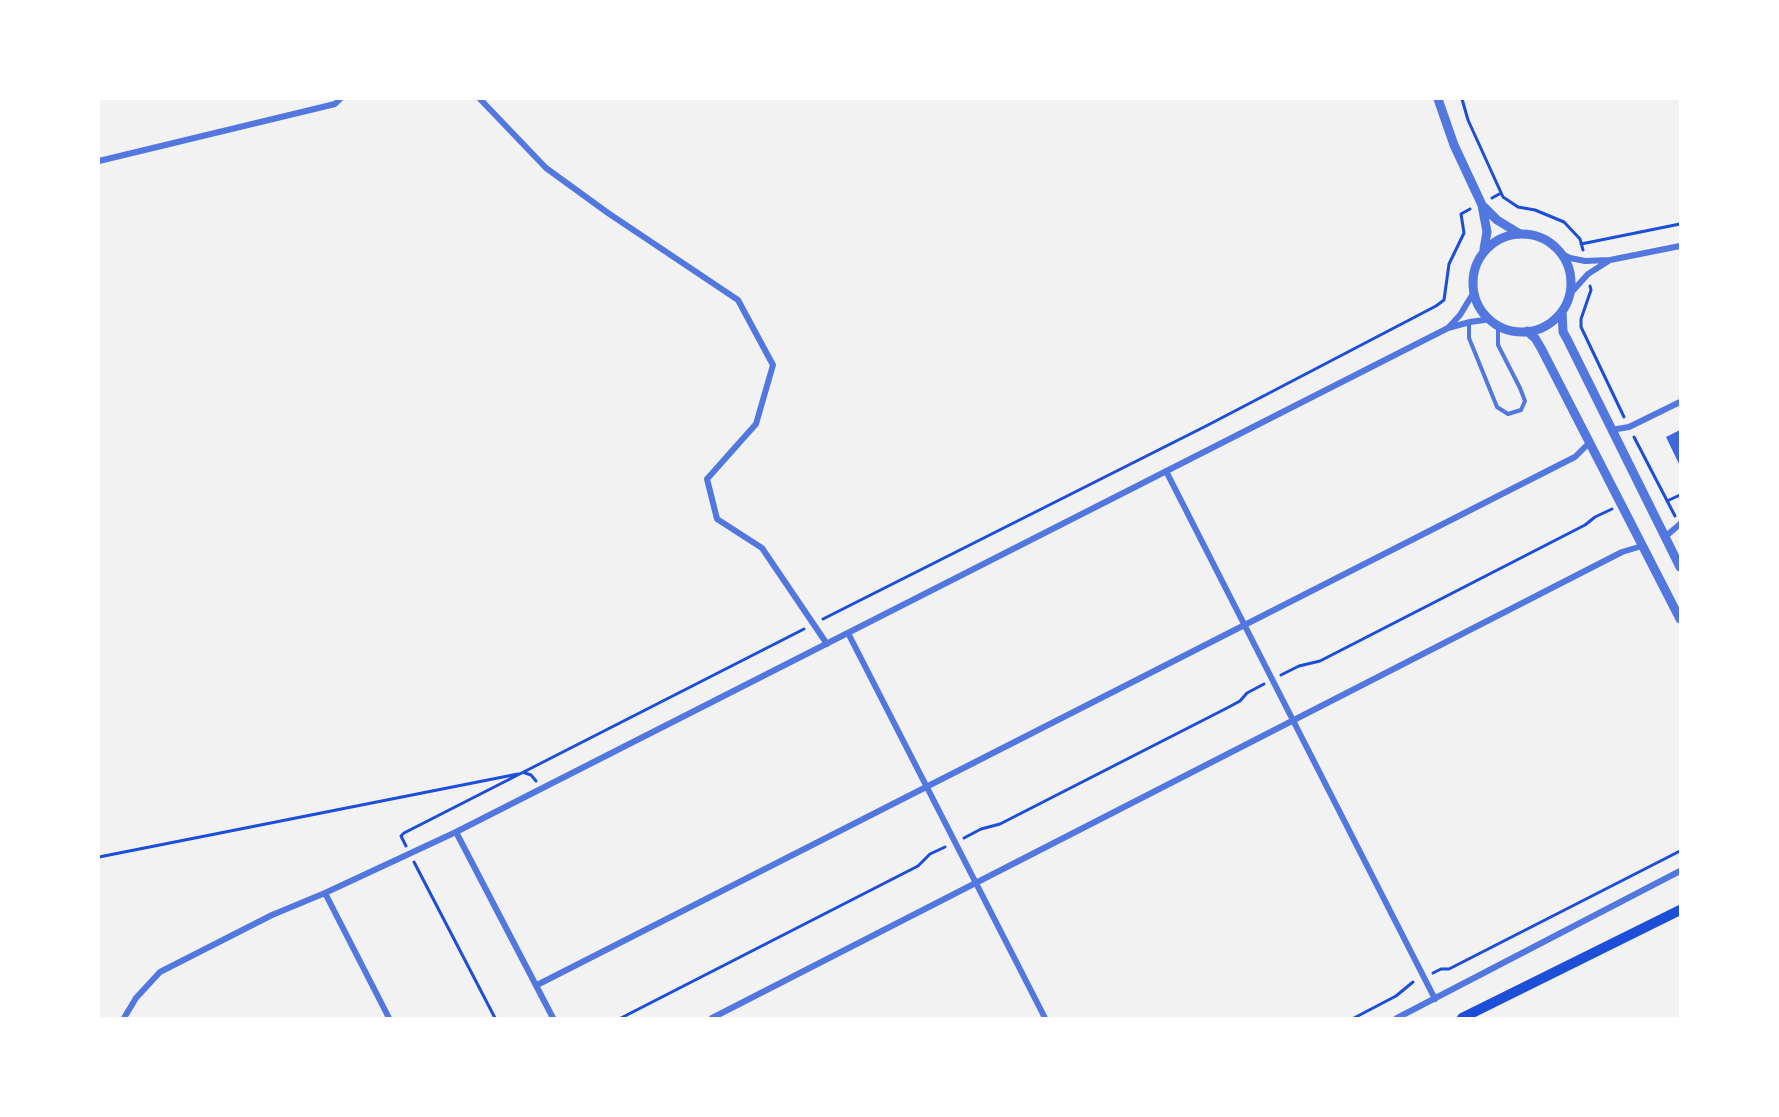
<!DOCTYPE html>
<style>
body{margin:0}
#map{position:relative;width:1779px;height:1117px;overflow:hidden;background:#f2f2f2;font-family:Overpass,sans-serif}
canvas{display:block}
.frame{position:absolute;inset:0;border:100px solid #fff;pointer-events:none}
</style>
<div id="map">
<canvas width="1779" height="1117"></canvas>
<div class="frame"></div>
</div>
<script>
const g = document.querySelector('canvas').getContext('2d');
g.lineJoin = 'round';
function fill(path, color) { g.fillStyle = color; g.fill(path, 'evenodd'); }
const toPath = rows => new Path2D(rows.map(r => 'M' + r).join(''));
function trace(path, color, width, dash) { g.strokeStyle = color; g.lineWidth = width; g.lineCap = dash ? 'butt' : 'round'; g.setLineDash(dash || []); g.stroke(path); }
const building = toPath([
 [1680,430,1680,466,1666,437]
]);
const path = toPath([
 [1462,99,1468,120,1503,197,1518,207,1535,210,1564,222,1580,239,1583,250],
 [1492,198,1501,193],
 [1581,244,1680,224],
 [1590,286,1591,290,1581,319,1581,327,1624,417],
 [1634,437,1675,516],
 [1667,501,1680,495],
 [823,619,1208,425,1436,306,1444,300,1449,264,1464,233,1461,214,1470,209],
 [1281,675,1299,666,1320,661,1585,525,1595,517,1612,509],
 [525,773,531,775,536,781],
 [964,838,981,829,1000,824,1227,708,1240,701,1247,693,1264,684],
 [406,846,401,836,404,833,804,629],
 [99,857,518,774],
 [414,862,495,1018],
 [1433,973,1441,969,1449,969,1680,851],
 [621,1018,918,866,930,854,945,847],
 [1354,1018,1396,996,1413,982]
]);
const service = toPath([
 [1469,323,1469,338,1497,407,1508,414,1521,410,1525,401,1520,388,1498,345,1498,324]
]);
const minor = toPath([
 [480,99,546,168,608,213,738,300,773,365,756,424,707,479,717,519,762,548,827,644],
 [99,161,335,104,340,99],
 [1562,254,1570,258,1585,261,1610,260,1588,274,1569,295],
 [1610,260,1680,246],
 [1474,292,1460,315,1448,328,1470,322,1491,319],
 [1611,430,1629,427,1680,402],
 [1166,471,1435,999],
 [1665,537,1680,524],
 [848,633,1045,1018],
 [456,832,553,1018],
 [325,893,389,1018],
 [537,985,1559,465,1575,457,1589,443],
 [124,1018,136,998,160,972,272,915,325,893,456,832,1448,328],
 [712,1018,1622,552,1642,546],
 [1397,1018,1680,871]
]);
const tertiary = toPath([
 [1438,99,1454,145,1482,205,1487,232,1484,249],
 [1484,207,1497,220,1520,234],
 '1473 283a49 49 0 1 1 98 0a49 49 0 1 1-98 0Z',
 [1562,311,1563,332,1567,339,1680,567],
 [1527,331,1535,338,1541,348,1680,619]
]);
const secondary = toPath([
 [1462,1018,1680,910]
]);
fill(building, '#3d67dc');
trace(path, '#1d4ed8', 3);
trace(service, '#5277de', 4);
trace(minor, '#5277de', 6);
trace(tertiary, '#5277de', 9);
trace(secondary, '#1d4ed8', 10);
</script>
